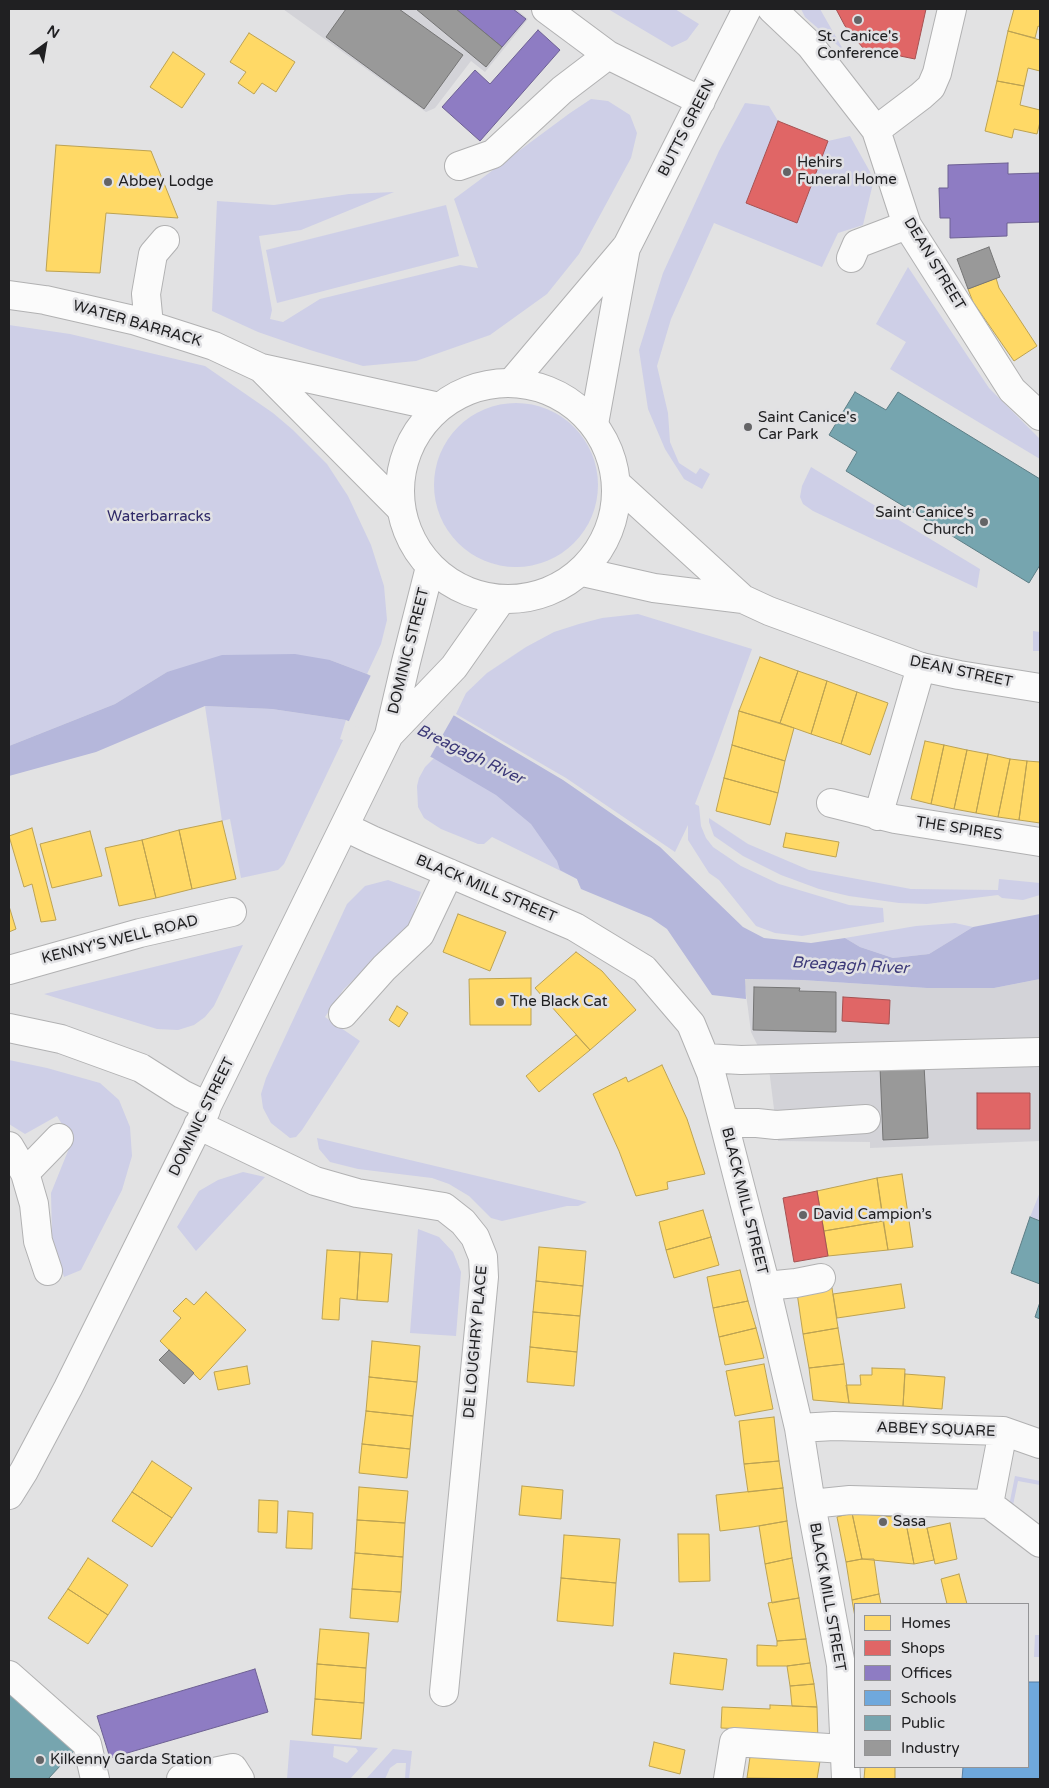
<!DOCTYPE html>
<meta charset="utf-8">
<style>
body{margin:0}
#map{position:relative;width:1049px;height:1788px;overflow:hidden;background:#e2e2e3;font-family:"Varela Round",sans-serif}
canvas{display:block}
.frame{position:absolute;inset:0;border:10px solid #202022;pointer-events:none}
.legend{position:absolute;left:854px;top:1603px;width:175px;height:165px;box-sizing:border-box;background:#e1e1e4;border:1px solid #949496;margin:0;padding:6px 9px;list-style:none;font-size:15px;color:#202022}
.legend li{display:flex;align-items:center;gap:10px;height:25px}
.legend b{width:25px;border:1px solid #949496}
.north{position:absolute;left:20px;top:20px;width:50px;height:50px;-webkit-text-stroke:4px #e1e1e4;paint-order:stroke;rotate:32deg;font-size:14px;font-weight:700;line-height:20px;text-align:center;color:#202022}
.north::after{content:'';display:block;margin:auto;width:18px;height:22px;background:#202022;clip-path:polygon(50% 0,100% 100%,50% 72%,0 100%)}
</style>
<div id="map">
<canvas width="1049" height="1788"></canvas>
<div class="frame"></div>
<ul class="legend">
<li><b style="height:14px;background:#ffd966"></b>Homes</li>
<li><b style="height:14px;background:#e06666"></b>Shops</li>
<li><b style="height:14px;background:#8e7cc3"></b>Offices</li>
<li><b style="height:14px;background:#6fa8dc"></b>Schools</li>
<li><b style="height:14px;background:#76a5af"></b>Public</li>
<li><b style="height:14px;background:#999"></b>Industry</li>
</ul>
<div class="north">N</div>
</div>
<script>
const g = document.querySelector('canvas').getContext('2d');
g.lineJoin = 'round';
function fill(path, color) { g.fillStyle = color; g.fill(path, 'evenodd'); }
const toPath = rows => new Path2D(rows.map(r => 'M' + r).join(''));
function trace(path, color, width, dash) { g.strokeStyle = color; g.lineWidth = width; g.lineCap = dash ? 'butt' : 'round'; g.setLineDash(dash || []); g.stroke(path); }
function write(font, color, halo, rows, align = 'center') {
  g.font = font + ' "Varela Round",sans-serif'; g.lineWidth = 5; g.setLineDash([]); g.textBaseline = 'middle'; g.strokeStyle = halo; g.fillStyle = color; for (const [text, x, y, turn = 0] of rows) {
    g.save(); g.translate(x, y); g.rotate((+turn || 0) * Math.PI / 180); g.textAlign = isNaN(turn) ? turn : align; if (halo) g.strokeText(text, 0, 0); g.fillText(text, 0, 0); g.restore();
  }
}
const built = toPath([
 [283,9,516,9,528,19,485,72,471,61,435,108,426,112],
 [744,979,802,980,927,988,994,988,1040,979,1040,1141,870,1148,870,1142,778,1141,769,1069,751,1032]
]);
const green = toPath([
 [608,9,675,9,699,24,687,40,672,47],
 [801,9,820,9,844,51,805,17],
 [591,99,608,101,630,115,637,133,631,158,579,254,547,294,490,335,416,361,363,366,310,350,258,332,212,311,217,201,274,205,349,194,394,192,301,230,259,236,272,310,270,319,283,322,320,299,460,265,478,268,454,199,570,113],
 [745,103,769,106,778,121,746,203,797,223,828,141,850,136,874,179,863,225,838,233,822,267,714,223,671,319,657,366,668,413,670,442,679,463,696,474,700,468,710,474,702,489,684,479,665,449,648,409,639,350,663,273,719,151],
 [446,205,459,256,277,303,266,250],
 [908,267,989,388,1040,439,1040,459,890,369,906,342,876,324],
 [9,325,70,334,205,366,273,413,293,430,327,464,348,496,371,545,384,586,387,620,381,644,367,674,330,660,167,672,115,704,9,746],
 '434 485a82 82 0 1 1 164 0a82 82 0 1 1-164 0Z',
 [811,467,980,569,977,588,813,511,803,504,800,497,802,486],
 [638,614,752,649,714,754,695,804,699,806,701,826,706,838,713,847,741,866,779,884,849,905,883,908,884,922,802,936,775,933,756,926,719,880,709,873,688,840,688,825,675,852,566,778,456,714,466,693,487,673,526,647,554,632,579,624,602,618],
 [1033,631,1040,632,1040,651,1033,651],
 [205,706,272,709,346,720,340,739,343,740,284,864,278,870,241,878,230,819,222,821],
 [434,758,565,813,581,889,577,879,492,837,484,844,478,844,441,829,424,818,418,807,417,786,419,778,425,767],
 [709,818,748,844,809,870,911,889,998,890,999,879,1040,883,1040,895,1023,900,1002,898,998,895,927,904,899,903,849,896,819,889,781,875,743,856,714,836,709,822],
 [388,880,421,892,409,926,343,990,325,1017,360,1041,302,1130,296,1137,290,1138,271,1123,263,1108,261,1094,266,1078,347,904,365,886],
 [955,923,973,927,929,954,893,958,860,947,845,938,916,926],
 [243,945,214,1006,205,1017,194,1025,178,1030,157,1029,44,994],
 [9,1060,47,1068,100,1083,119,1100,130,1127,132,1156,122,1190,81,1270,64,1277,52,1236,51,1193,72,1141,57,1116,25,1134,9,1124],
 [317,1138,587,1202,578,1206,567,1206,502,1221,491,1218,469,1196,449,1184,432,1178,358,1169,330,1162,319,1149],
 [243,1172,265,1177,196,1251,177,1227,199,1191,218,1180],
 [1040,1192,1040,1221,1030,1217],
 [418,1229,439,1237,453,1252,461,1272,456,1336,410,1333],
 [1015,1476,1040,1481,1040,1485,1018,1481,1012,1510,1008,1511],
 [1035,1635,1040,1635,1040,1657,1034,1657],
 [290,1740,378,1748,350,1779,287,1779],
 [334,1746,356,1748,358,1751,347,1763,333,1757],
 [393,1749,412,1751,409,1779,405,1779,406,1763,397,1763,390,1768,385,1779,366,1779]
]);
const water = toPath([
 [295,654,330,660,367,674,455,716,563,780,660,847,743,927,764,938,811,943,845,938,860,947,893,958,929,954,973,927,1040,914,1040,979,994,988,927,988,802,980,745,979,746,999,712,995,667,929,651,918,581,889,577,879,560,870,557,861,531,824,496,795,433,758,346,720,272,709,205,706,96,752,9,776,9,746,115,704,167,672,222,655]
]);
const pier = toPath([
 [372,673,455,713,429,759,348,723]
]);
const homes = toPath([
 [1014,9,1040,9,1040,27,1038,26,1035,38,1008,31,1014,9],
 [1008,31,1040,40,1040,71,1028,68,1024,86,997,81,1008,31],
 [249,33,295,62,276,92,262,83,254,94,238,83,246,72,230,62,249,33],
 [173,52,205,74,182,108,150,87,173,52],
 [997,81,1024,86,1020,105,1040,110,1040,122,1037,134,1014,129,1012,138,985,131,997,81],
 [56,145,151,151,178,218,106,213,100,273,46,271,56,145],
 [996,278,999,288,1037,346,1014,361,973,302,968,289,996,278],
 [760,657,798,671,780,723,739,711,760,657],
 [798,671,827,681,811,734,780,723,798,671],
 [827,681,857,692,841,744,811,734,827,681],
 [857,692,888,703,870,755,841,744,857,692],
 [739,711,794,728,785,761,732,745,739,711],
 [925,741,944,745,931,804,911,799,925,741],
 [732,745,785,761,778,793,724,778,732,745],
 [944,745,967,750,954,809,931,804,944,745],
 [967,750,988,754,976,813,954,809,967,750],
 [988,754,1010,759,998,817,976,813,988,754],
 [1010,759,1027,761,1019,820,998,817,1010,759],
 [1027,761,1040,762,1040,823,1019,820,1027,761],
 [724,778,778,793,770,825,716,811,724,778],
 [222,821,236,879,192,889,179,830,222,821],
 [32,828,56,920,41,922,32,884,24,887,9,836,32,828],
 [179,830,192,889,156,898,142,840,179,830],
 [90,831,102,876,52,888,40,844,90,831],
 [786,833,839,842,836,857,783,847,786,833],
 [142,840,156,898,119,906,105,848,142,840],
 [9,906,16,929,9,932,9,906],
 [458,914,506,932,490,971,443,952,458,914],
 [576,952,602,971,636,1010,590,1050,535,988,576,952],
 [531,978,531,1025,470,1025,469,979,531,978],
 [397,1006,408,1013,399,1027,389,1020,397,1006],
 [576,1035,590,1050,539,1092,526,1076,576,1035],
 [662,1065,687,1119,705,1174,667,1182,668,1189,636,1196,619,1151,593,1094,626,1077,628,1082,662,1065],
 [902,1174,913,1247,888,1250,877,1178,902,1174],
 [877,1178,883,1221,824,1231,817,1191,877,1178],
 [703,1210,711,1237,666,1250,659,1222,703,1210],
 [883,1221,888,1250,828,1256,824,1231,883,1221],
 [711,1237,719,1265,674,1278,666,1250,711,1237],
 [539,1247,586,1251,583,1286,536,1281,539,1247],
 [327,1250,360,1252,357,1300,340,1298,339,1320,322,1319,327,1250],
 [360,1252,392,1254,388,1302,357,1300,360,1252],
 [740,1270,748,1301,713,1308,707,1277,740,1270],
 [536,1281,583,1286,580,1316,533,1312,536,1281],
 [901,1284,905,1308,837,1318,833,1294,901,1284],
 [832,1288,838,1328,803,1334,797,1293,832,1288],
 [206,1292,246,1330,200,1380,160,1341,181,1318,173,1311,186,1298,194,1305,206,1292],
 [748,1301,756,1328,719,1337,713,1308,748,1301],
 [533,1312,580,1316,577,1352,530,1347,533,1312],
 [756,1328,764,1358,725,1365,719,1337,756,1328],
 [838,1328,844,1364,809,1368,803,1334,838,1328],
 [372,1341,420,1346,417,1382,369,1377,372,1341],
 [530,1347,577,1352,574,1386,527,1382,530,1347],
 [764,1364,773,1409,735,1416,726,1371,764,1364],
 [844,1364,849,1403,813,1400,809,1368,844,1364],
 [247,1366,250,1384,218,1390,214,1372,247,1366],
 [872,1368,905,1369,903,1406,849,1403,846,1385,861,1385,860,1375,872,1375,872,1368],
 [905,1374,945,1377,942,1409,903,1406,905,1374],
 [369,1377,417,1382,413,1416,366,1411,369,1377],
 [366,1411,413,1416,410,1449,362,1444,366,1411],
 [774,1417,779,1461,744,1464,739,1421,774,1417],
 [362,1444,410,1449,407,1478,359,1473,362,1444],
 [152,1461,192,1488,172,1518,132,1492,152,1461],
 [779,1461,783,1488,748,1492,744,1464,779,1461],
 [522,1486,563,1490,561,1519,519,1515,522,1486],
 [359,1487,408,1491,405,1523,357,1520,359,1487],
 [783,1488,787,1521,752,1527,720,1531,716,1495,783,1488],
 [132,1492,172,1518,152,1547,112,1521,132,1492],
 [259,1500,278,1501,277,1533,258,1532,259,1500],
 [288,1511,313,1513,312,1549,286,1548,288,1511],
 [852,1513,862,1559,846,1562,837,1517,852,1513],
 [852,1513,905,1518,914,1564,862,1559,852,1513],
 [905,1518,927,1528,934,1560,914,1564,905,1518],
 [357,1520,405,1523,403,1557,355,1553,357,1520],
 [787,1521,792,1558,765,1564,759,1526,787,1521],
 [950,1523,957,1559,935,1564,927,1528,950,1523],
 [678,1534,709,1534,710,1581,679,1582,678,1534],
 [564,1535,620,1539,616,1583,561,1578,564,1535],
 [355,1553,403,1557,401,1592,352,1589,355,1553],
 [88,1558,128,1585,108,1615,68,1589,88,1558],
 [792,1558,799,1598,772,1603,765,1564,792,1558],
 [862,1559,874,1559,879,1594,852,1600,846,1562,862,1559],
 [959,1574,967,1604,947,1604,941,1579,959,1574],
 [561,1578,616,1583,613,1626,557,1621,561,1578],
 [68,1589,108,1615,88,1644,48,1618,68,1589],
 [352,1589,401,1592,398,1622,350,1618,352,1589],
 [879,1594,881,1604,855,1604,855,1617,852,1600,879,1594],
 [799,1598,806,1639,777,1641,768,1603,799,1598],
 [320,1629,369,1633,366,1668,317,1664,320,1629],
 [806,1639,810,1663,787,1666,757,1666,757,1645,777,1646,777,1641,806,1639],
 [674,1653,727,1659,723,1690,670,1684,674,1653],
 [810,1663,814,1684,790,1686,787,1666,810,1663],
 [317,1664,366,1668,364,1703,315,1699,317,1664],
 [814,1684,817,1707,792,1706,790,1686,814,1684],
 [315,1699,364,1703,361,1739,312,1735,315,1699],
 [770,1705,817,1707,818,1741,769,1730,721,1728,722,1707,770,1709,770,1705],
 [654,1742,685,1750,680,1774,649,1766,654,1742],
 [751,1750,820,1761,817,1779,747,1778,751,1750],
 [865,1767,895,1767,895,1779,864,1779,865,1767]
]);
const shops = toPath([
 [836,9,926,9,915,59,880,52,880,56,863,48,845,26,836,9],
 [778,121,828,141,797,223,746,203,778,121],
 [843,997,890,1000,889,1024,842,1021,843,997],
 [977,1093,1030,1093,1030,1129,977,1129,977,1093],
 [817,1191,828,1256,794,1262,783,1198,817,1191]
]);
const offices = toPath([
 [458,9,513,9,526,19,502,47,457,10,458,9],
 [538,30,560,50,480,141,442,107,475,70,490,84,538,30],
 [1008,163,1008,174,1040,173,1040,222,1007,223,1007,236,950,238,950,218,940,218,939,188,948,188,948,165,1008,163],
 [255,1669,268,1712,110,1758,97,1716,255,1669]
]);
const schools = toPath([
 [1028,1682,1040,1682,1040,1779,962,1779,963,1767,1028,1767,1028,1682]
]);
const public = toPath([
 [855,392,886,410,898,392,1040,479,1040,565,1029,583,846,471,857,452,829,435,855,392],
 [1030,1217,1040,1221,1040,1284,1011,1273,1030,1217],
 [1040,1302,1040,1319,1035,1317,1040,1302],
 [9,1692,74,1751,48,1779,9,1779,9,1692]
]);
const industry = toPath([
 [346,9,399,9,463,55,424,109,326,37,346,9],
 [416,9,456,9,502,47,486,67,416,9],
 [989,247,1000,277,968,289,957,259,989,247],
 [754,987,800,988,799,991,836,992,836,1032,753,1030,754,987],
 [924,1065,928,1138,883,1140,880,1067,924,1065],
 [169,1350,194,1373,184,1384,159,1360,169,1350]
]);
const minor = toPath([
 [546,9,608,55,701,101],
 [772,9,810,45,876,130,907,225,1012,390,1040,416],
 [876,130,921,96,931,87,937,73,952,9],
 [459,166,493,154,562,90,608,55],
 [851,258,857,244,907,225],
 [9,295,45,300,133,320,214,346,261,368,439,407],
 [149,325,146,294,153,254,165,240],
 [261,368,401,509],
 [512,382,627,246,747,9],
 [594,424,626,247],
 [831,803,895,819,1040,842],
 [878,816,921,667],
 [345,827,372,840,575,927,644,969,691,1024,711,1073,764,1279,799,1428,811,1504,841,1665,846,1779],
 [9,970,140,933,232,912],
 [343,1014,384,968,420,934,449,873],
 [705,1058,741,1060,1040,1052],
 [724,1123,757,1123,776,1125,866,1119],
 [198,1125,315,1181,357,1193,444,1207,463,1222,475,1237,483,1257,484,1277,444,1692],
 [9,1146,25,1173,34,1204,38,1241,48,1271],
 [25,1173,59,1138],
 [766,1286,796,1283,821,1278],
 [799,1428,834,1426,1003,1431,989,1504,850,1500,811,1504],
 [1003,1431,1040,1444],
 [9,1495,24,1471,68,1388,206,1110],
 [989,1504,1040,1543],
 [9,1675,87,1744,95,1779],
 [181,1779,233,1768,240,1779],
 [728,1779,734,1742,844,1749]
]);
const major = toPath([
 '400 491a108 108 0 1 1 216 0a108 108 0 1 1-216 0Z',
 [617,484,743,599],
 [583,572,654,588,743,599,769,611,921,667,959,675,1040,688],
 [389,735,454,667,501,600],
 [9,1028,61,1039,141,1068,182,1094,207,1106,389,735,406,662,430,567]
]);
const markers = [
 [858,20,5,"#646466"],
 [787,172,5,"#646466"],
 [108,182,5,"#646466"],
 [748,427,5,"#646466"],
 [984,522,5,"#646466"],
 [500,1002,5,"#646466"],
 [803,1215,5,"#646466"],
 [883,1522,5,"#646466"],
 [40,1760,5,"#646466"]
];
const poiNames = [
 ["St. Canice's",858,37,"center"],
 ["Conference",858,54,"center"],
 ["Hehirs",797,163],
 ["Funeral Home",797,180],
 ["Abbey Lodge",118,182],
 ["Saint Canice's",758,418],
 ["Car Park",758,435],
 ["Saint Canice's",974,513,"right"],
 ["Church",974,530,"right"],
 ["The Black Cat",510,1002],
 ["David Campion’s",813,1215],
 ["Sasa",893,1522],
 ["Kilkenny Garda Station",50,1760]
];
const streetNames = [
 ["BUTTS GREEN",687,128,-63],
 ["DEAN STREET",934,264,59],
 ["WATER BARRACK",137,324,16],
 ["DOMINIC STREET",409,651,-76],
 ["DEAN STREET",961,672,12],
 ["THE SPIRES",959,829,9],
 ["BLACK MILL STREET",486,889,23],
 ["KENNY'S WELL ROAD",120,940,-14],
 ["DOMINIC STREET",202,1117,-64],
 ["BLACK MILL STREET",744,1201,76],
 ["DE LOUGHRY PLACE",476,1342,-85],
 ["ABBEY SQUARE",936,1430,2],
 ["BLACK MILL STREET",827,1597,80]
];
const parkNames = [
 ["Waterbarracks",159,517]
];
const waterNames = [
 ["Breagagh River",470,755,26],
 ["Breagagh River",850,966,3]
];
fill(built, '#d3d3d8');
fill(green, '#cecfe7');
fill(water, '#b5b7db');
fill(pier, '#e2e2e3');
fill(homes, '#ffd966');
trace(homes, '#bca252', 1);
fill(shops, '#e06666');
trace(shops, '#a65152', 1);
fill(offices, '#8e7cc3');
trace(offices, '#6d6093', 1);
fill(schools, '#6fa8dc');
trace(schools, '#577fa4', 1);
fill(public, '#76a5af');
trace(public, '#5c7d85', 1);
fill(industry, '#999');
trace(industry, '#757575', 1);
trace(minor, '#b1b1b2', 30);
trace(major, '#b1b1b2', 30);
trace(minor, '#fbfbfb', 28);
trace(major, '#fbfbfb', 28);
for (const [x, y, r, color] of markers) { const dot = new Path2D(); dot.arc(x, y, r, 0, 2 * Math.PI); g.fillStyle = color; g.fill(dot); trace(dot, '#e1e1e4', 2); }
write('15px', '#202022', '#e1e1e4', poiNames, 'left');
write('15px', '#202022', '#e1e1e4', streetNames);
write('15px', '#2f2967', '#e1e1e4', parkNames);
write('italic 16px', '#3c3978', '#e1e1e4', waterNames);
</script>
